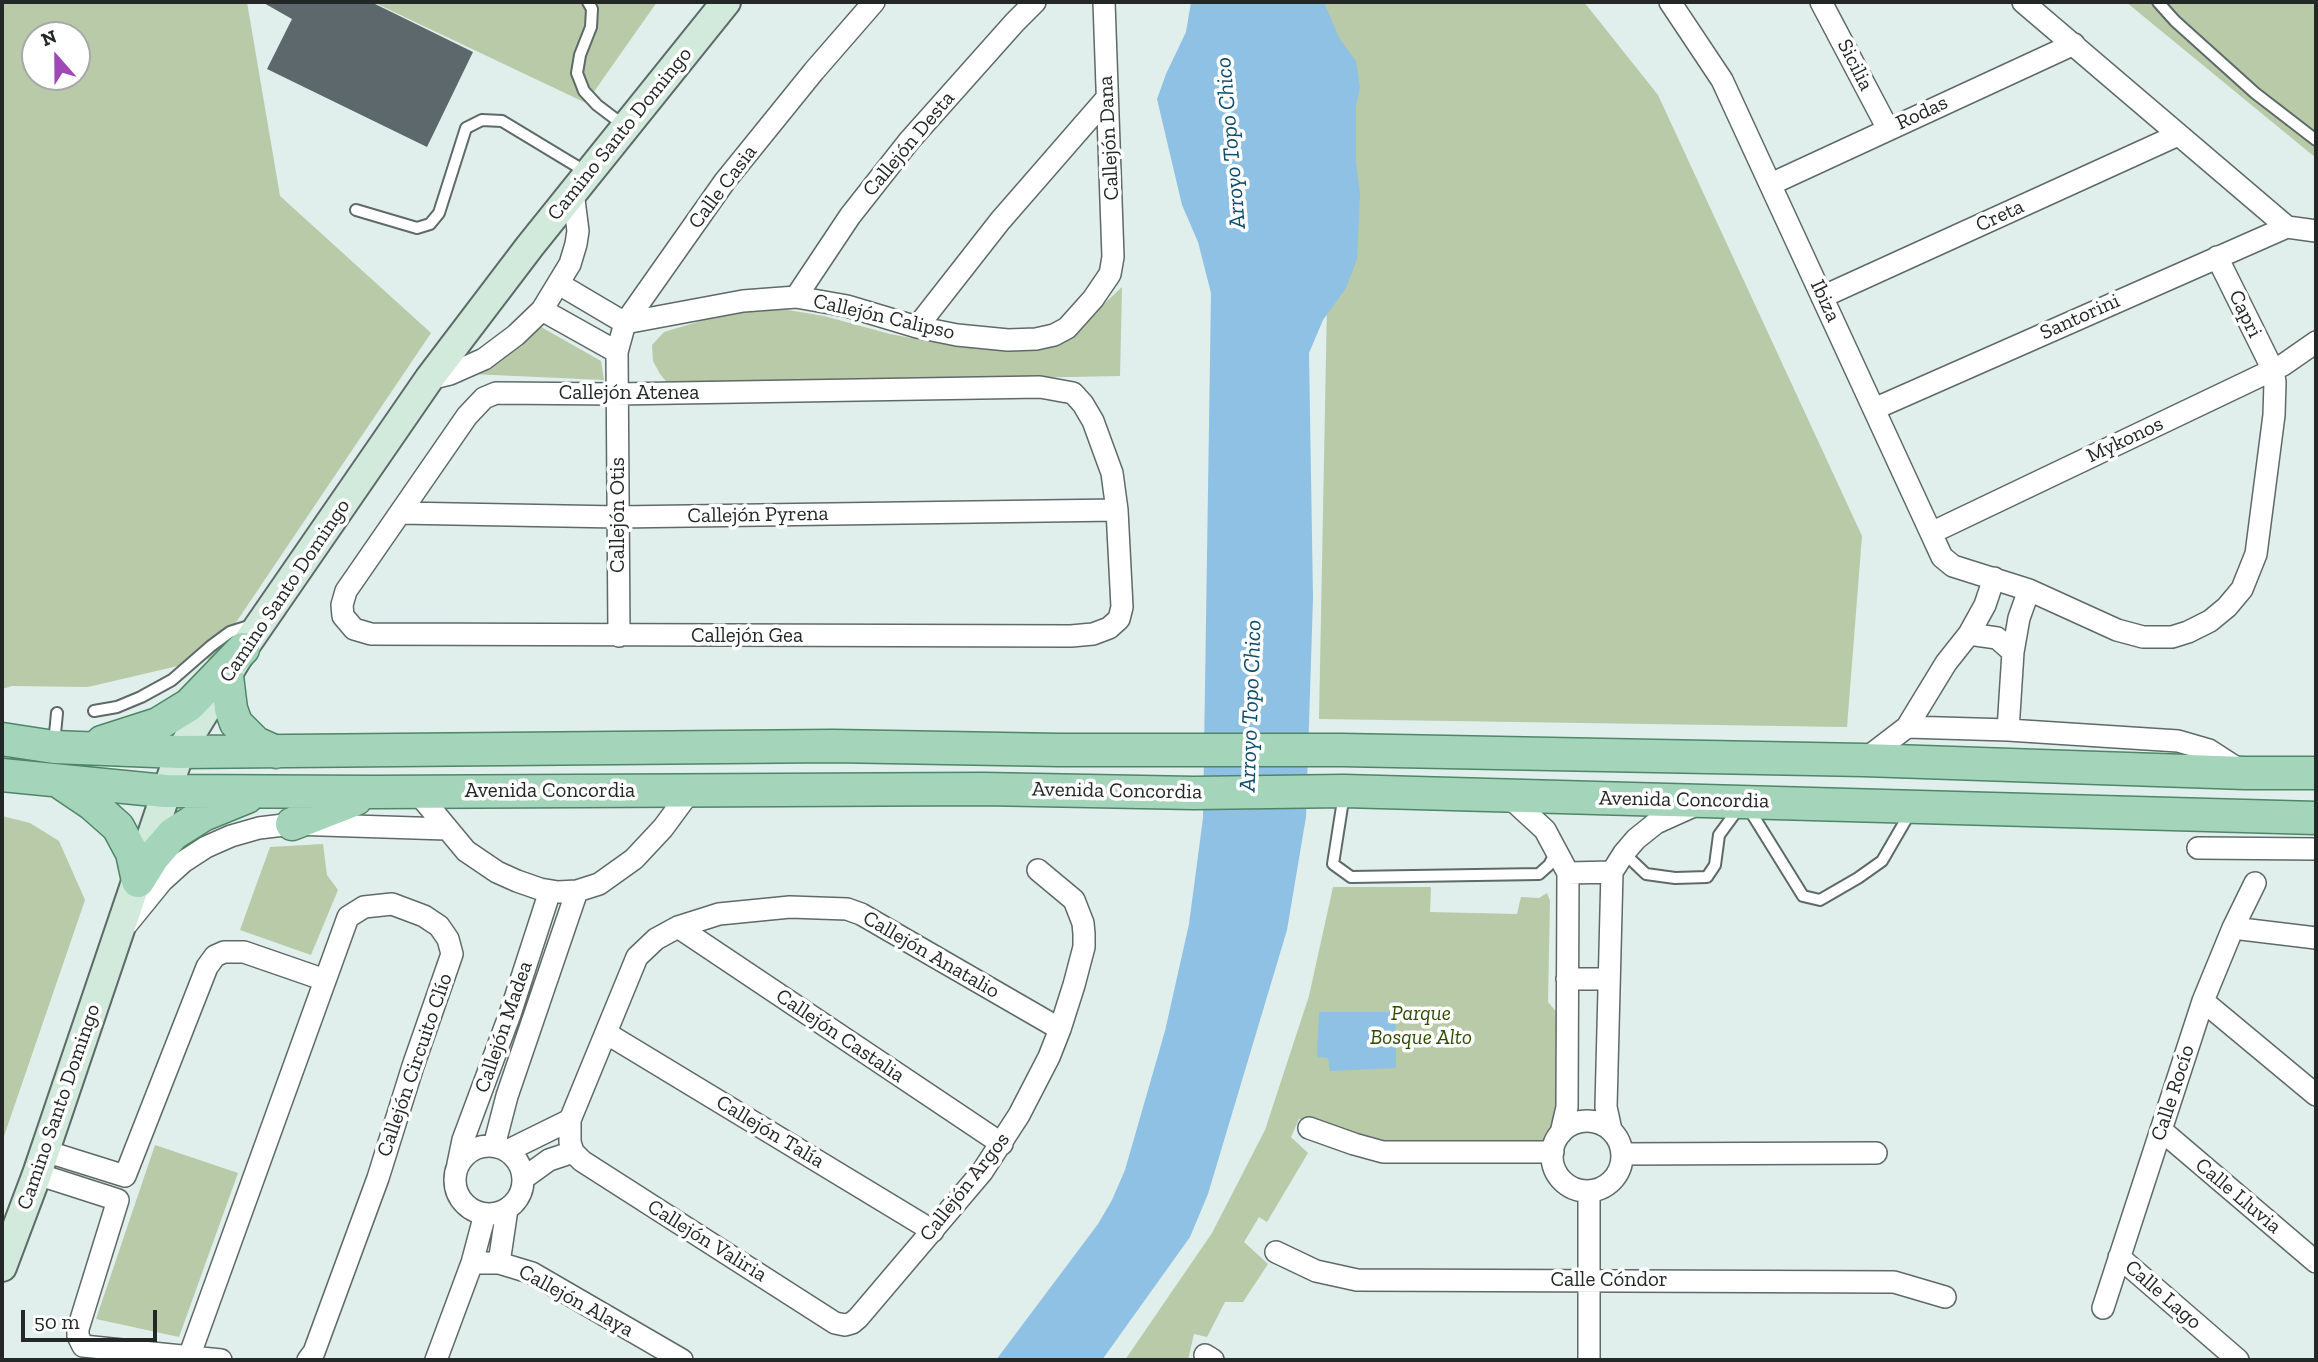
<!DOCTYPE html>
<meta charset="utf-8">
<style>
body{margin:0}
#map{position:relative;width:2318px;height:1362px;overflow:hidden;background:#e0eeec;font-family:"Zilla Slab",serif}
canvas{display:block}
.frame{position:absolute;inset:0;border:4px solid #232827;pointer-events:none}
.north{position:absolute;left:21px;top:21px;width:70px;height:70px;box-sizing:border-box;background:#fff;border:2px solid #a7a9a9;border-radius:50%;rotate:339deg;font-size:19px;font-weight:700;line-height:28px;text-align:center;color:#232827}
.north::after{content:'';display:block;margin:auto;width:24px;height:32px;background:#9f49b6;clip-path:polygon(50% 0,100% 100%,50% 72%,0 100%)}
.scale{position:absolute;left:21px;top:1310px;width:136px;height:32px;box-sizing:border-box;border:4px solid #232827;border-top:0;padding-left:9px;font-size:21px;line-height:24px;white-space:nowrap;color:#232827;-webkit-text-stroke:5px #fff;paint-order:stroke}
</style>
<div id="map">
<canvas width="2318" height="1362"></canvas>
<div class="frame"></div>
<div class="north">N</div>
<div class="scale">50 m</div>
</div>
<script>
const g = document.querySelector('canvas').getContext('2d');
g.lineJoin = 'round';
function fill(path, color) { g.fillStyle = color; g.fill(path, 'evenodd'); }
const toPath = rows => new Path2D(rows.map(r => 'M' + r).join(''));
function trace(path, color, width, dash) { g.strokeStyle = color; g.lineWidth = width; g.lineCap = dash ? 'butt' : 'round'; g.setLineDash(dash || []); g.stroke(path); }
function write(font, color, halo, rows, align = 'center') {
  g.font = font + ' "Zilla Slab",serif'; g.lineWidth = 7; g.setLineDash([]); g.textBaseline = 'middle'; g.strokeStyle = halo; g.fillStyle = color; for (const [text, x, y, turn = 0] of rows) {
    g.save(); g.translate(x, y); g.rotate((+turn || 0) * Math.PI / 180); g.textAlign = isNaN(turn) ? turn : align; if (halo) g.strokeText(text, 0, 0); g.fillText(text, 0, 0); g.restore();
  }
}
const green = toPath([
 [2,2,247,2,280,196,431,333,212,658,88,687,12,686,2,689],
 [35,35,77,35,77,77,35,77],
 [373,2,657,2,586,103],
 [1280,2,1584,2,1658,95,1862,536,1847,727,1319,719,1329,200],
 [2126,2,2316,2,2316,158],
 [1122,287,1120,376,669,385,660,374,653,361,652,345,664,332,734,311,776,308,824,316,890,334,943,344,1017,349,1059,346],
 [541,327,601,361,604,380,471,374],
 [2,816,30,823,59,841,85,900,2,1142],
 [323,844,327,875,338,890,311,955,240,930,270,847],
 [1333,887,1431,887,1430,912,1517,914,1521,897,1539,898,1547,893,1550,901,1548,1002,1559,1015,1558,1114,1555,1131,1546,1140,1532,1145,1383,1141,1329,1129,1314,1120,1299,1119,1291,1137,1308,1153,1267,1222,1259,1217,1244,1242,1268,1264,1243,1302,1225,1302,1207,1337,1194,1334,1188,1360,1125,1360,1212,1233,1265,1130,1309,996],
 [155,1145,238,1173,179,1337,96,1319]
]);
const water = toPath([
 [1191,2,1324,2,1339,38,1356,61,1360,87,1356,107,1356,162,1360,194,1357,259,1346,288,1323,320,1309,353,1313,598,1306,817,1287,930,1208,1194,1190,1237,1102,1360,996,1360,1098,1224,1112,1200,1125,1170,1165,1031,1189,924,1203,818,1211,293,1198,242,1182,205,1157,99,1166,74,1186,32],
 [1319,1012,1396,1012,1396,1068,1330,1071,1328,1058,1317,1057]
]);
const building = toPath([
 [262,2,371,2,473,52,427,147,267,69,292,19]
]);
const lane = toPath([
 [588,2,592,9,591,27,580,55,577,73,584,91,597,105,626,127],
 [2158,2,2175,21,2255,93,2316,140],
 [356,210,417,228,430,224,439,213,466,128,482,120,502,121,588,173],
 [94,711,117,707,141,697,172,680,211,646,230,632,255,624],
 [54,744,57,713],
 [1344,794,1333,864,1351,877,1539,874,1549,865,1556,852],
 [1624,853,1646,874,1675,878,1707,877,1715,865,1719,835,1744,801,1803,896,1820,900,1858,878,1882,861,1911,811]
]);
const street = toPath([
 [1670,2,1722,80,1931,533,1942,557,1953,566,2029,590,2117,630,2143,637,2172,637,2188,632,2210,621,2227,607,2242,589,2256,554,2274,415,2275,382,2273,370,2217,257],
 [1821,2,1888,129],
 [2023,2,2287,227,2316,231],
 [1771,184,2074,44],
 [559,284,625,323,743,301,796,297,847,306,917,327,957,335,1008,340,1036,339,1054,335,1067,328,1093,299,1110,274,1113,257,1104,2],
 [796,297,850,216,909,141,1015,22,1035,2],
 [1822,297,2178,135],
 [542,310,617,352],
 [917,327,1000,221,1107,98],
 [429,379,450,374,484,359,516,335,542,310,570,264,576,244,578,231,573,192],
 [1040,387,1073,393,1083,404,1093,421,1112,473,1117,510,1122,607,1119,619,1109,628,1093,634,1071,636,371,634,354,629,343,616,342,605,346,591,467,416,484,398,496,393,617,394,1040,387],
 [1874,409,2287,227],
 [400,513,618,517,1117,510],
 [1931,533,2283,365,2316,342],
 [1969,634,1985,605,1994,578],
 [619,636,617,352,625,323,725,181,814,71,874,2],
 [2013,652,2019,618,2029,590],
 [1907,727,2008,730,2178,741,2209,750,2243,772],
 [1864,760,1907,727,1946,663,1969,634,1997,638,2013,652,2008,730],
 [417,792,466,851,497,872,517,881,540,889,558,892,577,891,599,884,634,859,663,828,691,790],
 [1507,795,1545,830,1568,873,1567,1107,1561,1133],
 [2198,848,2316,849],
 [1038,870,1074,900,1083,923,1084,934,1084,947,1074,985,1060,1029,1049,1057,1019,1115,982,1172,858,1318,852,1323,845,1325,835,1323,582,1161,573,1152,570,1142,570,1120,637,957,656,939,678,927,719,914,790,907,847,909,861,914,1060,1029],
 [1568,873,1612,872],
 [127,924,162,881,183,862,206,847,231,836,259,828,292,824,446,829],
 [678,927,1002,1144],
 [2233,928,2316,938],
 [1567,979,1609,979],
 [2203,1001,2316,1095],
 [606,1033,933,1231],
 '1552 1156a35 35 0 1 1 70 0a35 35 0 1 1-70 0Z',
 [1309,1128,1354,1144,1383,1152,1553,1152],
 [1611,1130,1606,1107,1612,872,1624,853,1636,839,1656,823,1696,805],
 [2161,1130,2316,1262],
 [494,1146,507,1096,577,891],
 '455 1180a34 34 0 1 1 68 0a34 34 0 1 1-68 0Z',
 [45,1151,125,1176,207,967,215,956,224,952,244,952,325,980],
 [507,1151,570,1120],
 [1622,1154,1876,1153],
 [458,1164,463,1140,510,1014,550,891],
 [37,1174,118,1200,78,1329,78,1336,83,1346,221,1360],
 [524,1178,549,1160,573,1152],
 [1276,1252,1316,1271,1357,1280,1894,1282,1945,1297],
 [2119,1257,2238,1360],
 [472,1263,499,1263,532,1273,682,1360],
 [499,1263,507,1209],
 [2103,1308,2203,1001,2233,928,2255,883],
 [1205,1355,1213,1360],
 [189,1357,348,917,364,907,392,904,424,916,439,926,448,939,452,954,413,1066,378,1178,314,1352,308,1360],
 [436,1360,472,1263,485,1214],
 [1589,1360,1589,1191]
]);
const secondary = toPath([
 [2,1267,37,1174,180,752,243,649,429,379,530,246,726,2]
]);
const primary = toPath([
 [227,676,231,709,236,723,256,743,276,752],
 [2,739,54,747,180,752,833,746,1059,750,1342,750,1864,760,2245,773,2316,773],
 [102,742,158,724,189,705,243,649],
 [2,775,165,791,375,792,983,789,1194,793,1344,791,2316,818],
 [58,781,92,804,118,827,132,853,138,881],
 [292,824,356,799],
 [138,881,153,857,173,834,203,815,247,797]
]);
const streetNames = [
 ["Sicilia",1855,65,63],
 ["Rodas",1922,113,-25],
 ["Camino Santo Domingo",620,134,-51],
 ["Callejón Dana",1109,138,-93],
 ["Callejón Desta",909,144,-50],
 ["Calle Casia",723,187,-53],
 ["Creta",2000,216,-25],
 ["Ibiza",1825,301,65],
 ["Capri",2245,314,64],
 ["Callejón Calipso",884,317,13],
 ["Santorini",2080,317,-24],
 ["Callejón Atenea",629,393],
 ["Mykonos",2125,440,-25],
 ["Callejón Otis",618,515,-90],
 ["Callejón Pyrena",758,515,-1],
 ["Camino Santo Domingo",285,591,-56],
 ["Callejón Gea",747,636],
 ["Avenida Concordia",550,791],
 ["Avenida Concordia",1117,791,1],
 ["Avenida Concordia",1684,800,1],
 ["Callejón Anatalio",931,955,30],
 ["Callejón Madea",504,1027,-71],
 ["Callejón Castalia",840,1036,34],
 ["Callejón Circuito Clío",415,1065,-71],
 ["Calle Rocío",2173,1093,-72],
 ["Camino Santo Domingo",59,1107,-71],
 ["Callejón Talía",770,1132,31],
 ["Callejón Argos",965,1187,-52],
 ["Calle Lluvia",2238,1196,40],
 ["Callejón Valiria",707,1241,32],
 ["Calle Cóndor",1609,1280],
 ["Calle Lago",2163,1295,41],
 ["Callejón Alaya",576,1301,29]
];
const parkNames = [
 ["Parque",1421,1014],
 ["Bosque Alto",1421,1038]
];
const waterNames = [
 ["Arroyo Topo Chico",1231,143,-95],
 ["Arroyo Topo Chico",1251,706,-88]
];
fill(green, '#b8caa8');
fill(water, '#8ec1e4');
fill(building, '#5c686b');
trace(lane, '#5e6a68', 14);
trace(street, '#5e6a68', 24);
trace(secondary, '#5e6a68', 32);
trace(primary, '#4f8667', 35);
trace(lane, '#fff', 10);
trace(street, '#fff', 21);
trace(secondary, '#d1eadc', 28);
trace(primary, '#a4d4b9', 32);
write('21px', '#232827', '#fff', streetNames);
write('italic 21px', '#2d4b00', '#fff', parkNames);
write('italic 23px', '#0d4d6e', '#fff', waterNames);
</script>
